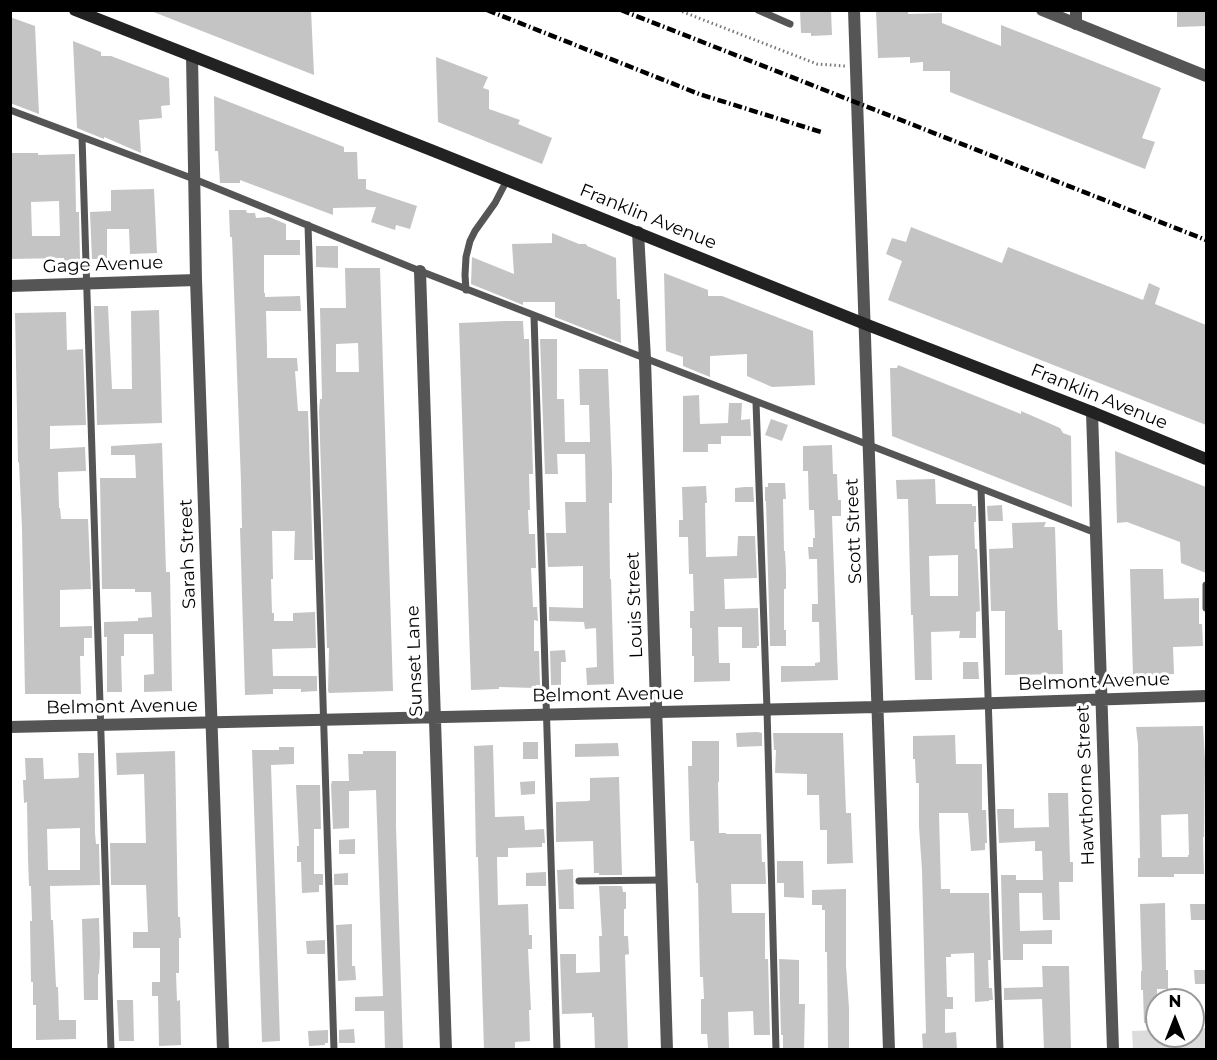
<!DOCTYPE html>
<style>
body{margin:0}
#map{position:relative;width:1217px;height:1060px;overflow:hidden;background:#fff;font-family:Montserrat,sans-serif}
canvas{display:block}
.frame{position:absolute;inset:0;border:12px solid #000;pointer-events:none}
.north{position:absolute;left:1145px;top:988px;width:60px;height:60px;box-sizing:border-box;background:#fff;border:2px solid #999;border-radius:50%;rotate:0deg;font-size:16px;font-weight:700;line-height:24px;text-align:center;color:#000}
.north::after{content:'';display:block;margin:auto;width:21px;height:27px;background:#000;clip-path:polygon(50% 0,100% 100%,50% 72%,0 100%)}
</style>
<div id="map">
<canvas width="1217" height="1060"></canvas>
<div class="frame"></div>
<div class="north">N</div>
</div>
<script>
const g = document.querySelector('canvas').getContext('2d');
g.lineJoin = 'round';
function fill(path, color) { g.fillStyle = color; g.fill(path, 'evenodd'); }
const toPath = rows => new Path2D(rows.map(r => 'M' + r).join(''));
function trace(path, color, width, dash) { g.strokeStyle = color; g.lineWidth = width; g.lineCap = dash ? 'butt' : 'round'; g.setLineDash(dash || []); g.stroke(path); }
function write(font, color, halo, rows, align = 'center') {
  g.font = font + ' Montserrat,sans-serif'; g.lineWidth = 6; g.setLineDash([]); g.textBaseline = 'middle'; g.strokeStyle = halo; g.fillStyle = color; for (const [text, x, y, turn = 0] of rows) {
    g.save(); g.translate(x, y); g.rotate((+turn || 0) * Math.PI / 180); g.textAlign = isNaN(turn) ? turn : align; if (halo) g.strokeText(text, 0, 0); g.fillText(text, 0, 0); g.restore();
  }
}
const green = toPath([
 [1206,1028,1206,1049,1133,1049,1132,1031,1157,1030,1157,1036,1193,1036,1193,1029]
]);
const building = toPath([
 [151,10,311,10,314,75,151,11],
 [800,10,831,10,832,35,811,36,811,33,801,33],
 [876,10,908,10,908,14,942,13,942,23,1001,46,1001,25,1161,88,1142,138,1155,142,1145,169,950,92,950,71,923,71,923,62,910,63,910,57,878,58],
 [1177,10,1206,10,1206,26,1177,27],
 [10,17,35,26,39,114,10,103],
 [73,41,101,52,101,56,111,56,169,78,170,105,161,106,162,118,139,120,141,153,104,137,104,139,77,128],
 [436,57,488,77,483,88,489,90,489,109,520,120,518,124,552,138,542,164,438,122],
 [214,96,344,147,344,152,357,152,358,179,366,179,366,189,417,206,410,229,396,225,395,230,371,222,376,207,333,208,333,215,240,180,240,183,220,183,218,151,215,151],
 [10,153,38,153,38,155,75,154,76,212,79,212,80,259,64,261,64,258,10,259],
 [59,201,60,236,32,236,31,202],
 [154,189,157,253,130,254,129,229,107,229,107,259,92,259,90,212,111,211,111,190],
 [229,210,246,210,247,213,255,213,256,218,269,217,286,224,286,240,300,240,300,255,264,255,264,293,265,293,265,297,300,296,301,311,266,311,267,349,267,358,297,358,298,371,295,371,298,411,308,411,313,560,294,560,295,531,272,531,273,579,271,579,272,613,274,613,274,621,293,621,293,613,315,612,316,648,272,649,273,676,317,676,317,691,301,692,301,689,273,689,273,694,245,695,240,528,242,528,241,482,232,237,230,237],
 [911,227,1002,263,1008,247,1143,300,1149,283,1160,288,1155,304,1206,325,1206,425,888,300,902,261,886,254,892,238,906,242],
 [552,233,579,244,586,244,587,246,616,258,617,299,620,299,621,343,555,317,555,302,523,302,523,305,471,284,472,257,514,274,512,244,552,243],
 [316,246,338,246,338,268,316,267],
 [345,268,380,268,393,691,329,693,328,691,329,648,327,648,319,411,320,399,322,399,320,308,346,308],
 [358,343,359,372,336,372,336,344],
 [664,273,708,290,708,296,722,296,813,331,815,385,772,387,747,376,747,354,710,356,710,377,683,366,683,357,666,351],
 [94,306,108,306,112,389,132,389,131,311,159,310,162,423,97,425],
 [66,312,67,350,83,349,86,425,50,426,50,449,85,447,86,471,58,472,59,508,60,508,61,519,88,519,91,589,60,590,60,627,92,626,92,638,84,638,84,656,80,656,81,694,25,694,22,529,19,462,18,463,15,313],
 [506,321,523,321,524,339,529,339,533,474,529,474,530,510,528,510,529,534,535,534,536,568,531,568,533,607,537,607,538,621,534,620,534,651,539,651,540,685,536,685,536,688,499,687,499,689,471,690,459,323],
 [540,339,557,339,557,399,564,399,565,442,590,442,589,405,580,405,579,369,608,369,612,472,612,503,609,503,610,579,611,579,614,684,587,685,586,668,597,667,596,628,585,629,584,622,549,621,549,607,583,608,583,566,548,567,546,533,566,533,565,502,586,502,585,454,557,454,558,474,545,474],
 [898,365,1021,414,1021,411,1060,428,1063,433,1071,436,1072,507,892,436,890,368,897,368],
 [699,395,700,424,728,423,729,403,742,403,741,420,750,419,751,436,721,436,721,444,708,444,708,452,683,452,683,396],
 [771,419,788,425,782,441,765,435],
 [162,443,166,572,170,572,172,691,144,692,144,675,154,674,153,634,124,634,124,656,121,656,122,692,107,692,107,637,104,637,104,622,138,621,138,618,152,617,151,592,135,592,135,589,102,589,100,478,136,478,135,455,111,455,111,446],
 [832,445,833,474,837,474,838,500,841,500,841,516,832,516,838,680,781,682,781,666,815,666,815,663,820,662,819,622,812,622,812,604,818,604,817,559,809,559,808,547,813,547,813,538,815,538,814,510,809,510,808,471,803,471,803,446],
 [1115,451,1206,487,1206,573,1181,563,1180,542,1127,522,1117,523],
 [935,479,936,504,972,504,972,506,976,506,976,522,974,522,975,549,977,549,980,611,976,612,976,638,959,638,960,631,931,632,932,680,915,680,913,615,911,615,908,499,897,499,896,480],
 [958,555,958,596,930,596,929,556],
 [768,483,785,483,786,499,783,499,784,551,785,551,786,572,786,589,784,589,784,630,786,630,786,646,770,646,766,501,765,501,765,487,768,487],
 [706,486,707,503,705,503,706,557,737,556,738,536,755,536,757,578,724,579,725,609,758,608,759,646,757,646,757,648,742,648,742,627,718,627,719,663,730,663,730,681,694,682,694,656,692,656,692,628,690,628,690,611,694,611,693,574,689,574,688,537,679,537,679,520,683,520,682,487],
 [745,487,753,487,754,502,735,502,735,488],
 [1002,505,1003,521,988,521,987,506],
 [1046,522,1044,527,1055,527,1058,630,1062,630,1063,674,1005,675,1005,611,991,611,989,549,1013,548,1012,523],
 [1130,569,1163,569,1164,599,1199,598,1199,624,1202,624,1203,646,1173,647,1174,674,1133,676],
 [565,650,566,662,561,662,561,685,551,685,550,651],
 [963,662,978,662,979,679,963,679],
 [1203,726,1205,761,1204,837,1203,837,1204,874,1174,874,1174,877,1138,877,1138,858,1140,858,1138,744,1136,727],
 [1188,814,1189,855,1188,855,1188,857,1162,857,1161,815],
 [757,732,762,733,762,746,737,747,736,733],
 [773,733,843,733,846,813,851,813,853,863,827,864,827,830,820,830,819,795,807,795,807,774,775,773,776,750,774,750],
 [955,735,956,764,982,764,982,810,986,810,987,843,985,843,985,850,971,851,968,813,939,813,941,889,950,889,950,893,989,893,991,960,988,960,989,988,992,988,993,1000,989,1000,989,1001,975,1002,974,953,951,954,951,957,946,957,947,997,953,997,953,1009,945,1009,945,1033,956,1032,957,1050,923,1050,922,1034,926,1033,922,870,919,827,919,783,916,783,915,759,913,759,913,736],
 [692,741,719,741,719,782,718,782,719,833,726,833,726,834,761,834,762,862,765,862,766,884,731,884,732,913,765,913,765,959,768,959,770,1035,754,1035,753,1011,728,1012,729,1048,708,1048,707,1034,701,1034,701,999,704,999,703,977,700,977,698,883,696,883,694,841,690,841,688,766,692,766],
 [523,742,538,742,538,759,523,759],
 [618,743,619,756,575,757,575,744],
 [493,745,495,817,524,816,525,830,544,829,545,843,542,843,542,847,508,848,508,857,497,857,498,905,528,904,529,935,532,935,532,949,528,949,531,1010,529,1010,530,1041,515,1042,515,1050,484,1050,478,857,476,857,474,746],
 [279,747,294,747,294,764,271,765,280,1041,262,1042,252,750,279,750],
 [175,751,178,917,180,917,181,938,179,938,179,973,176,973,177,1001,180,1000,181,1045,159,1046,158,996,152,996,152,982,160,982,160,948,133,948,133,932,148,932,146,885,111,885,110,843,146,843,144,774,117,775,116,753],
 [363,751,396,751,396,826,403,1050,385,1050,384,1011,355,1011,355,997,383,996,376,790,349,791,349,828,333,829,331,785,332,781,349,781,348,754,363,754],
 [78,753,94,753,95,833,96,844,99,844,100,885,50,886,51,920,53,920,56,987,58,987,59,1020,76,1020,76,1039,36,1040,36,1005,33,1005,33,982,31,982,30,921,32,921,31,886,29,886,28,858,27,802,24,803,23,780,26,780,25,758,43,758,44,779,77,778,79,777],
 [80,828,80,870,48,870,47,829],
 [619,777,622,875,599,875,599,873,594,873,593,841,556,842,556,802,588,801,590,800,590,778],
 [535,781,535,794,521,795,520,782],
 [296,785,320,785,321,829,314,829,314,874,323,874,323,885,319,885,319,892,302,893,301,862,297,862,297,846,299,846],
 [1048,793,1068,793,1070,862,1073,862,1073,882,1059,882,1060,920,1043,920,1042,893,1019,893,1020,931,1052,930,1052,944,1023,944,1023,960,1003,960,1001,875,1016,875,1016,880,1043,880,1042,851,1035,851,1035,841,999,843,997,809,1014,809,1014,828,1049,827],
 [355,839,355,854,339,854,339,840],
 [777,861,803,861,804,898,784,897,784,883,777,883],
 [573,869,574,909,559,909,557,870],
 [546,872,546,886,526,886,526,873],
 [348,873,348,885,334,885,334,874],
 [599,886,622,886,623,892,626,892,626,909,624,909,624,936,628,936,629,954,625,955,628,1050,595,1050,594,1017,592,1017,592,1013,562,1014,560,954,576,954,576,973,600,972,599,936,602,936],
 [846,889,846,966,849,1008,849,1050,828,1050,827,952,825,952,825,910,822,910,822,905,812,905,812,890],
 [1165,903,1166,970,1168,970,1168,989,1157,989,1157,1023,1144,1023,1143,990,1141,990,1141,971,1142,971,1140,904],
 [1190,904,1206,904,1206,920,1191,920],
 [99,918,100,954,99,974,98,974,98,1000,84,1000,82,919],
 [352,924,352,966,355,966,356,980,338,981,336,925],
 [325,940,325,954,307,954,306,941],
 [779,959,799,960,799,1004,805,1004,804,1050,783,1050,783,1035,781,1035],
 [1042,966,1069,966,1071,1050,1044,1050,1042,999,1004,1000,1004,988,1043,987],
 [1194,970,1206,970,1206,984,1195,984],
 [117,1000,133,1000,134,1041,119,1041],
 [354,1029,355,1043,339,1043,339,1030],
 [328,1030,328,1043,325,1043,325,1045,309,1046,308,1031]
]);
const path = toPath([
 [678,10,817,64,845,66]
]);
const service = toPath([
 [758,10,790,24],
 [10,110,194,179,420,271,1096,533],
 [82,137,111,1050],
 [308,225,334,1050],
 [466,290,465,275,466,257,470,241,475,231,495,203,507,180],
 [534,316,557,1050],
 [756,402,767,709,776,1050],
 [981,489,1000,1050],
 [1206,585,1206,608],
 [579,881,663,880]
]);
const minor = toPath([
 [854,10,889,1050],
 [1076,10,1076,24],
 [192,56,196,280,223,1050],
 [638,232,645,359,667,1050],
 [420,271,446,1050],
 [10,286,196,280],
 [1092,412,1113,1050],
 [10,727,877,707,1206,696]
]);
const tertiary = toPath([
 [1042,10,1206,76]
]);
const secondary = toPath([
 [75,10,431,150,865,324,1092,412,1206,459]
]);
const rail = toPath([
 [487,10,699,94,821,132],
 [621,10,1206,240]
]);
const streetNames = [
 ["Franklin Avenue",648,217,22],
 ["Gage Avenue",103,265,-2],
 ["Franklin Avenue",1099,397,22],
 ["Scott Street",854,531,-92],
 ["Sarah Street",188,554,-92],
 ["Louis Street",635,605,-92],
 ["Sunset Lane",415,661,-92],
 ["Belmont Avenue",1094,682,-2],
 ["Belmont Avenue",608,695,-1],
 ["Belmont Avenue",122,707,-1],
 ["Hawthorne Street",1086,785,-92]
];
fill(green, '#dcdcdc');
fill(building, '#c4c4c4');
trace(path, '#777', 3, [1.5, 3]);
trace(service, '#555', 7);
trace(minor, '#555', 12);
trace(tertiary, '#555', 12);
trace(secondary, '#222', 12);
trace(rail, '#000', 4.5, [9, 3, 1.5, 3]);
write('18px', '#000', '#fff', streetNames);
</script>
